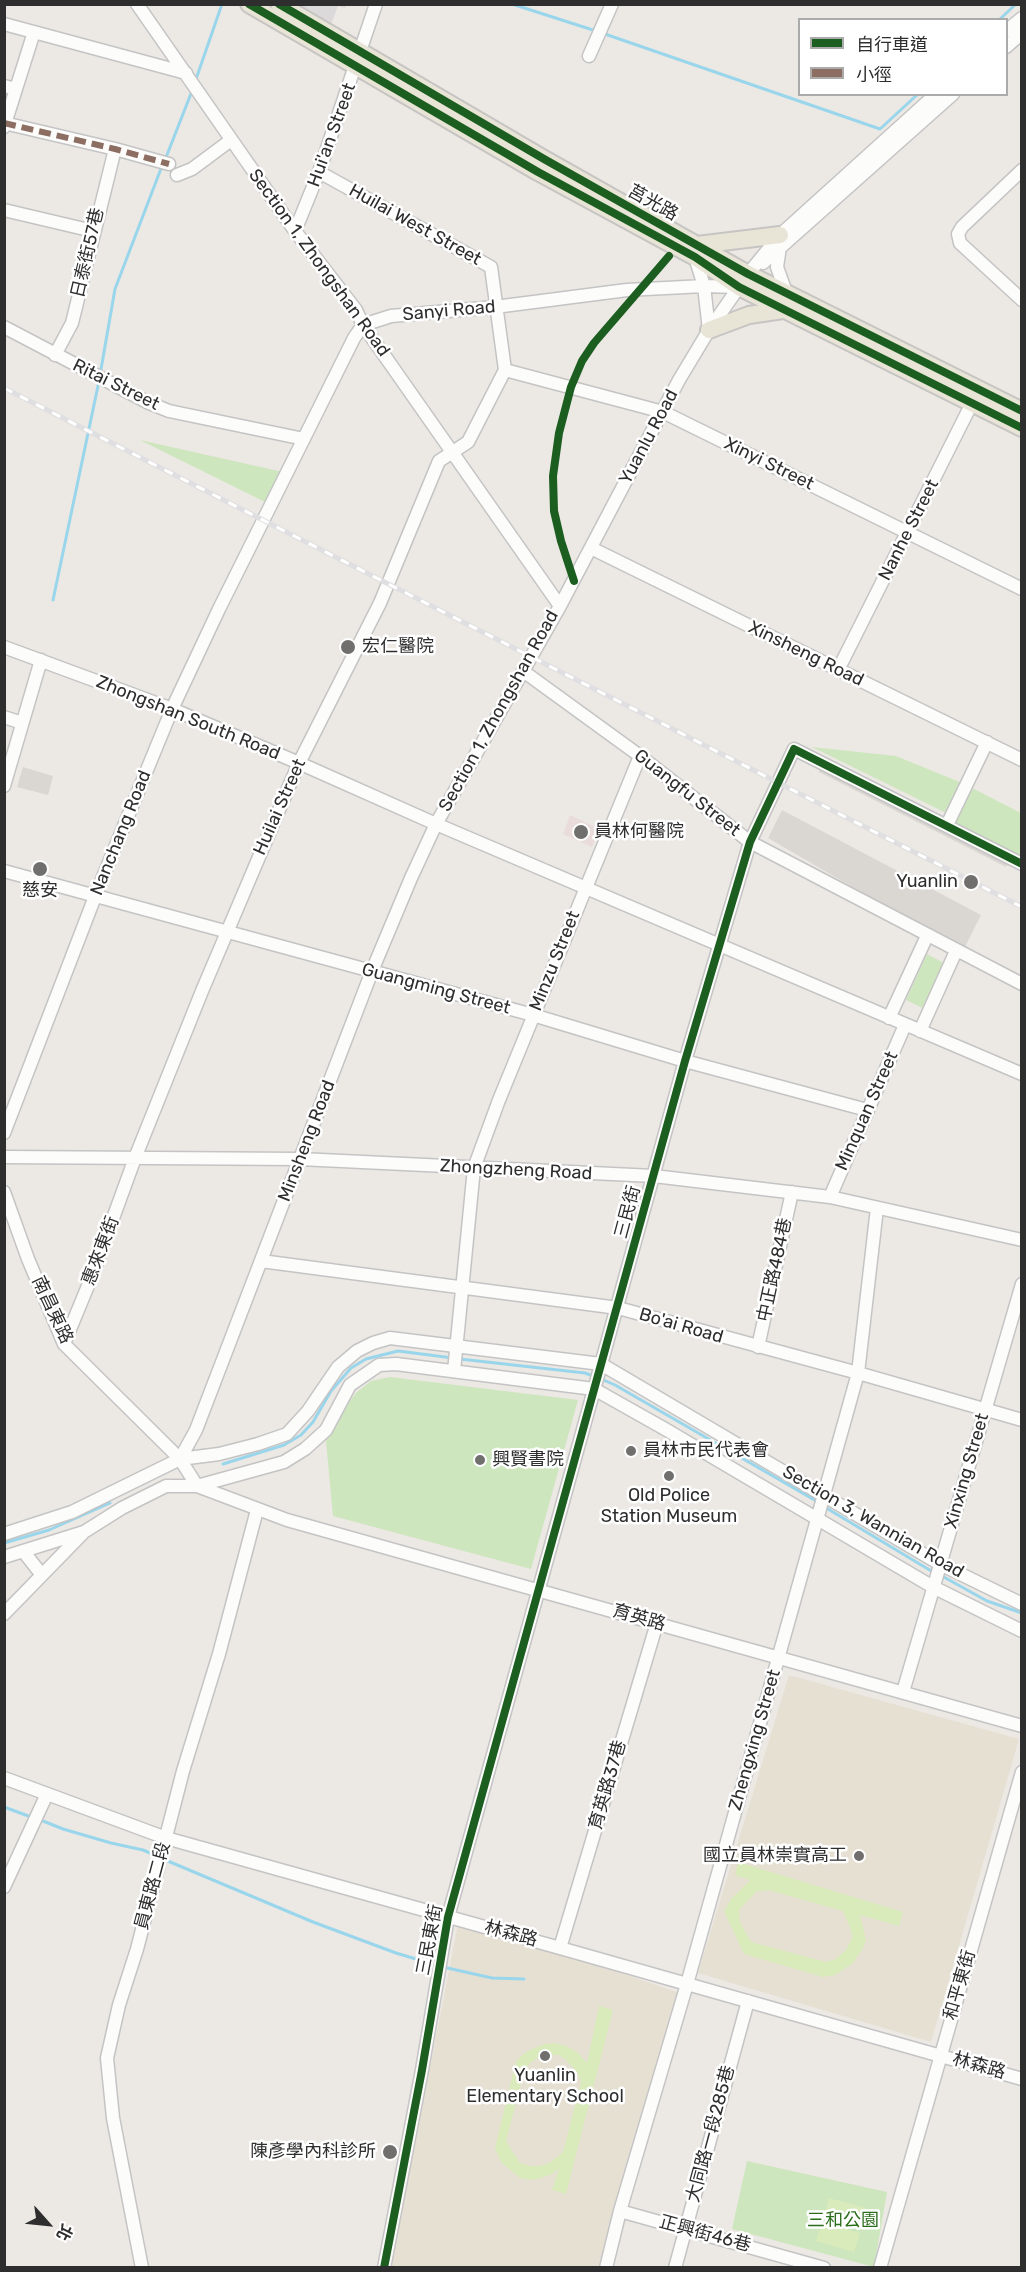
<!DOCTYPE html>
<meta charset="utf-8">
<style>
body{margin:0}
#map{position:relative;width:1026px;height:2272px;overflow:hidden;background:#ece8e4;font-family:Rubik,"Noto Sans TC",sans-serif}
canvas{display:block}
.frame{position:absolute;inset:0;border:6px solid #2e2e2e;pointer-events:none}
.legend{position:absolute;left:798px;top:18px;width:210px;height:78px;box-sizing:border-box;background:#fff;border:2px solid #ababab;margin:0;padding:8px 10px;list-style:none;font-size:18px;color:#2e2e2e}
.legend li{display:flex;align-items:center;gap:12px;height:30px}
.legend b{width:30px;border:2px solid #ababab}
.north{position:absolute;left:18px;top:2194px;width:60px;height:60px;-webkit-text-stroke:4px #fff;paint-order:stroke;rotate:117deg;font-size:16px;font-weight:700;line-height:24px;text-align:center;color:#2e2e2e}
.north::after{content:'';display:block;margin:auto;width:21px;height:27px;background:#2e2e2e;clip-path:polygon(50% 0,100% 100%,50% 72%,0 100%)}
</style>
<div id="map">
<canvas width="1026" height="2272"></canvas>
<div class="frame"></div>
<ul class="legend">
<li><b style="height:8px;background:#1b5e20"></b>自行車道</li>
<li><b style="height:8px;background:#8d6e63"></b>小徑</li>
</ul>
<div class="north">北</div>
</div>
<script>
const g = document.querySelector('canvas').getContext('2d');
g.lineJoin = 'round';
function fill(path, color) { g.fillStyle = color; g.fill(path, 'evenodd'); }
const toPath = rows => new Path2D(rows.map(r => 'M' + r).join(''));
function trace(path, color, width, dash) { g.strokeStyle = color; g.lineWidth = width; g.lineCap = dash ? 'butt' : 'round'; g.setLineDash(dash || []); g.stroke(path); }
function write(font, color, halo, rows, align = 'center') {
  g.font = font + ' Rubik,"Noto Sans TC",sans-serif'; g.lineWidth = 5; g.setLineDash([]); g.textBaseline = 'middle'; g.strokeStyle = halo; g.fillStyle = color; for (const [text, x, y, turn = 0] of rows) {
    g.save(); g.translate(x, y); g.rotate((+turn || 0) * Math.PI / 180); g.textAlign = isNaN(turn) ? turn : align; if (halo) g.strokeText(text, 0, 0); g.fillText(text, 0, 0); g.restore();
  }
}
const industrial = toPath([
 [294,5,346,5,345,8,338,6,330,27]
]);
const education = toPath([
 [789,1675,1019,1739,931,2042,698,1973],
 [459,1919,677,1992,599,2267,391,2268]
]);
const medical = toPath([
 [570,815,599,829,592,847,563,834]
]);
const green = toPath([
 [140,440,283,472,267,503],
 [812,747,896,756,962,783,946,813],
 [970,787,1021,813,1021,858,957,823,955,815],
 [927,954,946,964,925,1009,906,1000],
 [390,1377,578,1400,531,1569,333,1516,326,1441,348,1403,357,1392,371,1381],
 [747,2161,887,2192,874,2267,732,2229]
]);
const pitch = toPath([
 [738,1862,903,1912,899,1926,860,1915,866,1940,863,1948,853,1963,835,1975,823,1977,744,1954,724,1911,731,1899,750,1880,735,1875],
 [768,1890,843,1911,851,1930,852,1938,846,1950,834,1960,826,1962,751,1942,740,1922,739,1910,756,1892],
 [599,2006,613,2010,566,2194,552,2190,559,2169,550,2175,541,2178,531,2180,520,2178,501,2162,495,2148,516,2061,526,2052,544,2044,555,2043,566,2046,578,2053,587,2063],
 [541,2055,558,2055,565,2059,577,2072,581,2082,563,2152,551,2162,540,2166,531,2166,520,2163,506,2141,524,2072,530,2063],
 [829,2198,866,2208,861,2226,824,2215],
 [822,2222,860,2233,854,2252,816,2241]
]);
const plaza = toPath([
 [822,766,1009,862,1006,867,819,772],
 [23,767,53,776,48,795,17,787],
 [782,810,981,915,963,951,768,838]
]);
const stream = toPath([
 [512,4,596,31],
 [999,20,1016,4],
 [602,33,880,129,918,94],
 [195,82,222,4],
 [165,160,192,91],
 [100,375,115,289,162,166],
 [53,600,99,381],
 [460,1359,585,1373,593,1376],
 [599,1378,615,1385,818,1502],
 [223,1464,284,1445,301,1435,313,1422,331,1391,351,1368,366,1359,398,1351,453,1358],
 [823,1506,933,1572],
 [4,1543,49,1530,110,1503],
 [942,1576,987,1601,1022,1613],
 [4,1807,31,1817],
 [38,1819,63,1829,111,1843,143,1850,157,1856],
 [163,1859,313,1922,396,1953,436,1965],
 [443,1967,492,1978,524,1979]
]);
const minor = toPath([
 [137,4,295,231,356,310,363,325,560,606],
 [4,24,186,73],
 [1006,31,1022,18],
 [1006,47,1022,33],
 [589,56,612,4],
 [4,86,16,89],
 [4,123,115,149,169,164],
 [4,127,34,32],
 [1022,170,962,227,958,234,960,243,1022,300],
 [177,175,192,169,231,140],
 [4,210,93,231],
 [295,231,319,172,376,4],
 [780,247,777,267,787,295],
 [695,257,704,286,709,330],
 [763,263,953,94],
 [4,327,149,403,169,411,304,439],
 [55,355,72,323,115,149],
 [505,370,663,412,1022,589],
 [591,548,1022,760],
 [4,647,172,709,299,763,436,824,1022,1074],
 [838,670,975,397],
 [523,671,640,756,750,842,1022,984],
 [4,717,22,723],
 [4,786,41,660],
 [947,825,987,742],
 [4,871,533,1015,685,1061,867,1110],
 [889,1018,927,936],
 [920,1031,956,951],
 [4,1133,96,894,172,709,219,609,354,338,363,325,391,316,495,307,627,290,704,286,738,287],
 [4,1157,300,1159,654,1176,830,1197,1022,1240],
 [4,1192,28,1259,64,1344,180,1459,197,1486,287,1520,1022,1726],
 [830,1197,905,1025],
 [261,1261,618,1308,858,1373,1022,1420],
 [64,1344,92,1276,135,1158,202,991,299,763,380,603,439,461,468,442,505,370,491,267,319,172],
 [758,1347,792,1192],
 [454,1371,474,1168,499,1100,640,756],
 [180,1459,196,1430,372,971,411,878,436,824,560,606,679,380,709,330,748,274,780,235,936,94],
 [4,1534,72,1512,180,1459,219,1454,258,1444,287,1434,308,1411,338,1367,357,1351,373,1343,390,1338,601,1364,940,1564,1022,1604],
 [23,1551,42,1575],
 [4,1557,84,1532,122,1508,166,1486,197,1486,284,1462,305,1449,326,1430,350,1385,379,1365,396,1364,594,1389,665,1429,933,1587,1022,1631],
 [4,1614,83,1533],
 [903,1692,1022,1284],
 [4,1778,166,1838,560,1948,1022,2079],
 [4,1887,47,1794],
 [560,1948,657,1623],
 [620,2211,824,2268],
 [142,2268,113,2118,107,2058,119,2005,137,1949,183,1771,219,1654,257,1510],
 [384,2268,422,2070,448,1917,685,1061,750,842,794,749,1022,864],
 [606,2268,620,2211,687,1984,858,1373,877,1208],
 [675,2268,748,2001],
 [880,2268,1022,1772]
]);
const major = toPath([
 [249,4,538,172,695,257,739,287,1022,428],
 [279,4,544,159,748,274,1022,411],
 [697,245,780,235],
 [709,330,749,315,783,310]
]);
const rail = toPath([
 [4,388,1022,907]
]);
const quiet = toPath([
 [4,123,115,149,169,164]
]);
const cycleway = toPath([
 [249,4,538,172,695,257,739,287,1022,428],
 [279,4,544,159,748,274,1022,411],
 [574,581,561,541,554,511,553,476,559,433,571,387,582,361,594,343,669,256],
 [384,2268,422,2070,448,1917,685,1061,750,842,794,749,1022,864]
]);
const markers = [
 [348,647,8,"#706f6e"],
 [581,832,8,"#706f6e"],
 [40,869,8,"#706f6e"],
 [971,882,8,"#706f6e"],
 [631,1451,6,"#706f6e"],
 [480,1460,6,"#706f6e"],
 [669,1476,6,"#706f6e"],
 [859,1856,6,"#706f6e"],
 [545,2056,6,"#706f6e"],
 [390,2152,8,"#706f6e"]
];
const streetNames = [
 ["Hui'an Street",332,135,-70],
 ["莒光路",653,203,29],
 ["Huilai West Street",415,225,29],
 ["日泰街57巷",88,253,-77],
 ["Section 1, Zhongshan Road",319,263,54],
 ["Sanyi Road",449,311,-5],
 ["Ritai Street",116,385,26],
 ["Yuanlu Road",649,437,-62],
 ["Xinyi Street",769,464,26],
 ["Nanhe Street",909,530,-63],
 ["Xinsheng Road",806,654,26],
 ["Section 1, Zhongshan Road",499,711,-61],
 ["Zhongshan South Road",188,718,22],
 ["Guangfu Street",687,793,38],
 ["Huilai Street",280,807,-66],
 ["Nanchang Road",121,833,-68],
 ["Minzu Street",555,961,-68],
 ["Guangming Street",436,989,15],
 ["Minquan Street",867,1111,-66],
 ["Minsheng Road",307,1141,-69],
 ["Zhongzheng Road",516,1170,3],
 ["三民街",628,1212,-75],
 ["惠來東街",101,1251,-69],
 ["中正路484巷",775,1270,-78],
 ["南昌東路",52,1310,65],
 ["Bo'ai Road",681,1326,16],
 ["Xinxing Street",967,1471,-74],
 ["Section 3, Wannian Road",873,1522,30],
 ["育英路",639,1618,16],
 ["Zhengxing Street",755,1740,-74],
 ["育英路37巷",608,1785,-74],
 ["員東路二段",153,1886,-75],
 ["林森路",511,1934,15],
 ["三民東街",430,1940,-79],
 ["和平東街",960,1985,-74],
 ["林森路",979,2066,16],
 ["大同路一段285巷",711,2134,-75],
 ["正興街46巷",705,2234,15]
];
const poiNames = [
 ["宏仁醫院",362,647],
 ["員林何醫院",594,832],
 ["Yuanlin",958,882,"right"],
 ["慈安",40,891,"center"],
 ["員林市民代表會",643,1451],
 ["興賢書院",492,1460],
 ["Old Police",669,1496,"center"],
 ["Station Museum",669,1517,"center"],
 ["國立員林崇實高工",847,1856,"right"],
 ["Yuanlin",545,2076,"center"],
 ["Elementary School",545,2097,"center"],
 ["陳彥學內科診所",376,2152,"right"]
];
const parkNames = [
 ["三和公園",843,2221]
];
fill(industrial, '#dcd9db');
fill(education, '#e6e0d3');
fill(medical, '#e9dcdb');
fill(green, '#cee6be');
fill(pitch, '#d9eabb');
fill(plaza, '#dad6d2');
trace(stream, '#99d6ec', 3);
trace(minor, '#c5c4c5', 15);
trace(major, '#c6c5c4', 20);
trace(minor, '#fcfcfb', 12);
trace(major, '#e8e4d6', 16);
trace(rail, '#dfdfe1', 5);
trace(rail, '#fff', 3, [9]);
trace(quiet, '#8d6e63', 6, [12, 6]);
trace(cycleway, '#1b5e20', 8);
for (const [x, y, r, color] of markers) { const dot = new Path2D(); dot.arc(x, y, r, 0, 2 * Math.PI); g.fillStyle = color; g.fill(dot); trace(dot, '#fff', 2); }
write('18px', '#2e2e2e', '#fff', streetNames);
write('18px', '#2e2e2e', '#fff', poiNames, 'left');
write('18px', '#2c6e1b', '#fff', parkNames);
</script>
